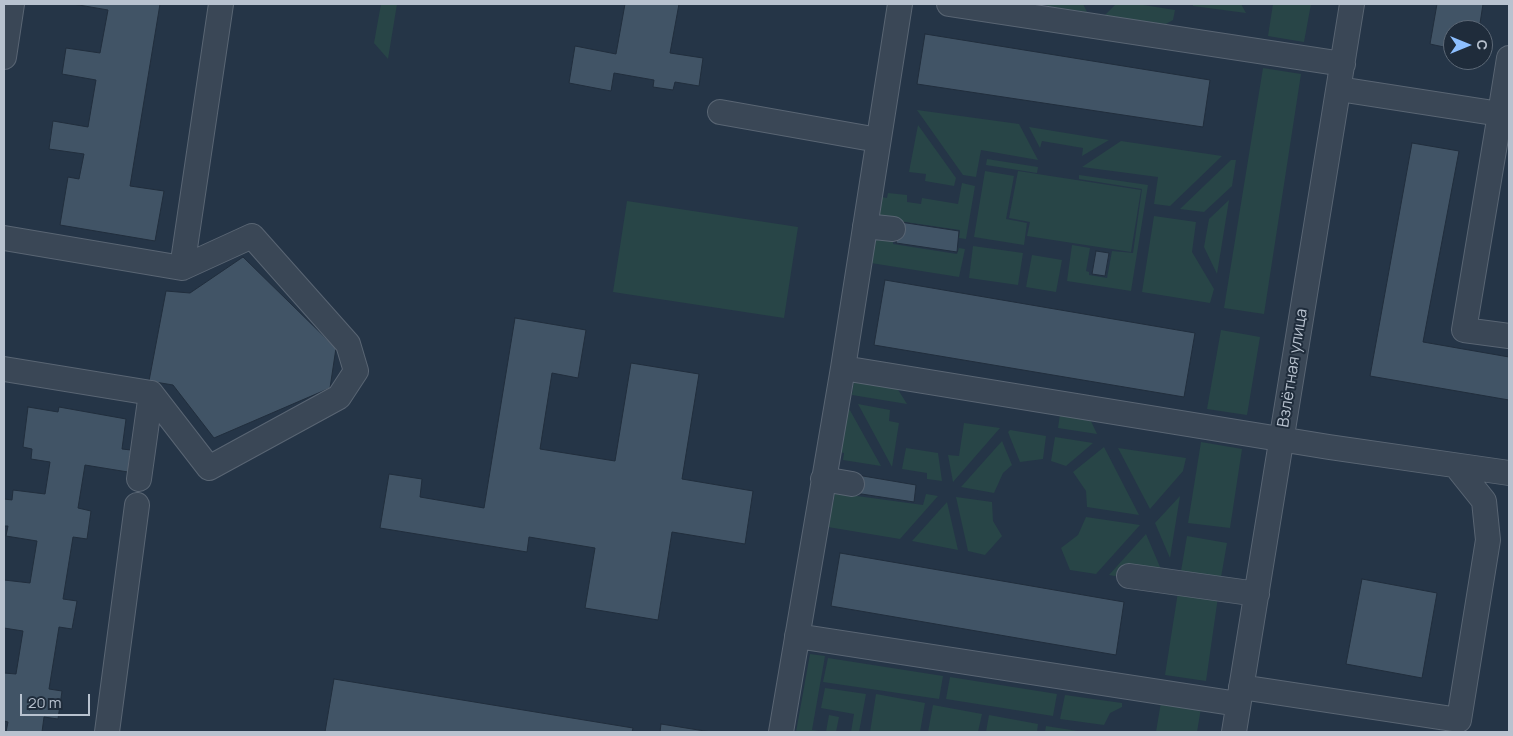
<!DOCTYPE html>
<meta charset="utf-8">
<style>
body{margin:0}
#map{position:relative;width:1513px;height:736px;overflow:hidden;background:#253547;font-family:Manrope,sans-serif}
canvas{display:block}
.frame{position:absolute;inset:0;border:5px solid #b8c2cf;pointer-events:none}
.north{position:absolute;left:1443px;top:20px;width:50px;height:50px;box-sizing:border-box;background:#1f2c3b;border:1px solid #5c6876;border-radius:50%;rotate:90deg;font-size:14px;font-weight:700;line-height:20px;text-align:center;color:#b8c2cf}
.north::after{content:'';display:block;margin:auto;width:18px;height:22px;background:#8dbfff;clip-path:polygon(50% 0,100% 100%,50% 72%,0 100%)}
.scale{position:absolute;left:20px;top:694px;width:70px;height:22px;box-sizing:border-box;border:2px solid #b8c2cf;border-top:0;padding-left:6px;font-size:15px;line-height:18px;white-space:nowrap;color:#b8c2cf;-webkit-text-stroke:4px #1f2c3b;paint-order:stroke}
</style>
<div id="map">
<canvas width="1513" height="736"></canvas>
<div class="frame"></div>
<div class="north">С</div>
<div class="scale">20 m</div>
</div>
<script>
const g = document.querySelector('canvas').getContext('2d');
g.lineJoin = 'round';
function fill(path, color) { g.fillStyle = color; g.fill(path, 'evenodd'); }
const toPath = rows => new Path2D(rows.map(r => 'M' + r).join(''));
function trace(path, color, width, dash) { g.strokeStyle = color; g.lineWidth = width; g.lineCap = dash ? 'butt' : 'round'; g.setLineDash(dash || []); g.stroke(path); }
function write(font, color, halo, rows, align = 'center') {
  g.font = font + ' Manrope,sans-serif'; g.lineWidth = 4; g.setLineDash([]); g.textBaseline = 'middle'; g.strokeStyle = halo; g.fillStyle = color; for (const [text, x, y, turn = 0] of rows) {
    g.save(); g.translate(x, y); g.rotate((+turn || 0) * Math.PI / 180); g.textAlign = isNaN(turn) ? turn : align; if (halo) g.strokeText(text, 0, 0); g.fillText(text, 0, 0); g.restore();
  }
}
const green = toPath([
 [381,4,397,4,388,59,374,43],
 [1045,4,1083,4,1087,12,1048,6],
 [1116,4,1137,4,1175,10,1173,20,1166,24,1104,16],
 [1193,4,1241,4,1246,13,1193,6],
 [1273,4,1311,4,1304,42,1268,36],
 [1263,68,1301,74,1264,314,1224,308],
 [917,110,1019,124,1038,160,981,150,976,177,963,175],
 [918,125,956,178,954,186,925,181,926,174,909,172],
 [1029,127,1109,140,1082,156,1083,148,1042,141,1040,148],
 [1121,141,1222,156,1170,206,1154,204,1158,177,1082,167],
 [987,159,1038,167,1037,173,986,165],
 [1231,160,1236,160,1232,186,1204,212,1180,209],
 [985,171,1014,176,1006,219,1027,223,1024,245,974,237],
 [1018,171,1141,190,1131,252,1027,236,1030,222,1009,218],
 [1079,175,1148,185,1131,291,1067,281,1072,245,1090,248,1086,271,1089,272,1089,275,1107,278,1112,251,1133,253,1142,189,1079,179],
 [962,183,975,186,966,239,959,238,960,230,878,218,881,197,887,198,888,193,907,195,907,202,921,204,922,198,958,204],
 [1229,200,1217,274,1204,247,1209,219],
 [627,201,798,227,784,318,613,292],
 [1154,216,1196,222,1192,252,1214,289,1210,303,1142,292],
 [878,238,893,239,893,244,957,254,959,248,965,249,959,277,871,263,874,241],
 [973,246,1023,253,1018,285,969,278],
 [1032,255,1062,260,1056,292,1026,287],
 [1221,330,1260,337,1247,415,1207,409],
 [854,381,897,388,907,404,852,395],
 [858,404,890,410,889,421,899,423,892,467],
 [847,405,881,466,843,460,844,453,840,452],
 [1060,414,1090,419,1097,434,1058,428],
 [964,423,1000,428,953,482,948,455,959,456],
 [1010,430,1046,436,1043,459,1020,462,1008,432],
 [1055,437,1093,443,1066,466,1051,461],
 [1002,441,1012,465,1003,473,994,493,961,487],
 [1201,442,1242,449,1230,528,1188,523],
 [1104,447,1139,515,1087,507,1086,491,1073,472],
 [906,448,938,453,942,481,927,479,927,473,902,469],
 [1118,448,1186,458,1183,471,1150,509],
 [835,493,923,505,926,494,938,496,900,539,828,527,830,505,833,504],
 [1180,496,1170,558,1155,523],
 [956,497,992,502,993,521,1002,536,985,555,968,551],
 [947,502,958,550,912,541],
 [1086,517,1140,525,1096,574,1070,570,1061,548,1078,535],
 [1146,534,1163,574,1129,569,1115,576,1109,575],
 [1187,536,1227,543,1220,583,1180,577],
 [1178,592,1218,597,1206,681,1165,675],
 [810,654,825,656,812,730,826,732,796,732],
 [828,658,943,676,939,699,823,682],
 [950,677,1057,694,1053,716,946,699],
 [825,688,866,694,859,732,851,732,854,714,821,708],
 [876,694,925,703,920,732,870,732],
 [1065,695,1122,703,1122,707,1110,713,1104,725,1060,719],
 [1161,702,1201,708,1197,732,1156,732],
 [933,705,982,714,978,732,928,732],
 [829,715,839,717,836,732,826,732],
 [989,715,1038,724,1037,732,986,732],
 [1046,726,1084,732,1045,732]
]);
const building = toPath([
 [73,4,160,4,130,186,164,191,155,241,60,225,68,177,79,179,84,154,49,149,53,121,88,127,96,80,62,74,66,48,100,53,108,10,73,4],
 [625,4,679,4,670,53,703,58,699,86,675,82,673,90,653,87,654,80,614,73,611,91,569,83,575,46,616,54,625,4],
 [1437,4,1483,4,1479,30,1453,30,1453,49,1430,44,1437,4],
 [925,34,1210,80,1203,127,917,84,925,34],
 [1412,143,1459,151,1423,342,1509,357,1509,400,1370,376,1412,143],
 [900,222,959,231,957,252,896,243,900,222],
 [1096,251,1109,253,1105,276,1092,274,1096,251],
 [243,257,336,348,330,388,214,438,173,385,149,381,166,291,190,293,243,257],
 [885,280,1195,333,1184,397,874,345,885,280],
 [515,318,586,330,578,378,552,373,540,449,615,461,631,363,699,374,682,479,753,491,745,544,672,532,658,620,585,608,595,548,529,537,527,552,380,528,389,474,422,479,420,497,484,508,515,318],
 [28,407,58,412,59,407,126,419,122,449,131,450,128,472,85,465,78,508,91,511,87,539,73,537,63,599,77,601,72,629,59,627,49,689,62,691,58,719,44,717,42,732,6,732,8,722,4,721,4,673,16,674,23,631,4,628,4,580,30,583,37,541,6,536,8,526,4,526,4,499,12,500,13,490,45,494,50,462,31,459,32,449,23,447,28,407],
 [857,475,916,485,914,502,855,493,857,475],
 [840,553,1124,602,1116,655,831,606,840,553],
 [1362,579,1437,593,1422,678,1346,664,1362,579],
 [334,679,633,728,632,732,325,732,334,679],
 [661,724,711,732,660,732,661,724]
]);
const minor = toPath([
 [949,4,1343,64],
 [4,57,12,4],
 [1339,89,1500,114,1509,58],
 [720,112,878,140],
 [1500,114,1464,330,1509,336],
 [865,226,893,229],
 [4,238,182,268,252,236,348,344,356,371,339,397,209,468,151,393],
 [182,268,221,4],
 [843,368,1329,447,1509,473],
 [4,369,151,393,139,479],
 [823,479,852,484],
 [1129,576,1257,594],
 [797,636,1238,704],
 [1241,687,1459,720,1488,540,1484,501,1456,466],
 [107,732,137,505],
 [781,732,843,368,900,4],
 [1234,732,1352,4]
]);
const streetNames = [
 ["Взлётная улица",1293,368,-81]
];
fill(green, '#284547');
fill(building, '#415466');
trace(building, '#212e3d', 1);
trace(minor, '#596573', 26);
trace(minor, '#3a4756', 24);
write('16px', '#b8c2cf', '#1f2c3b', streetNames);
</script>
